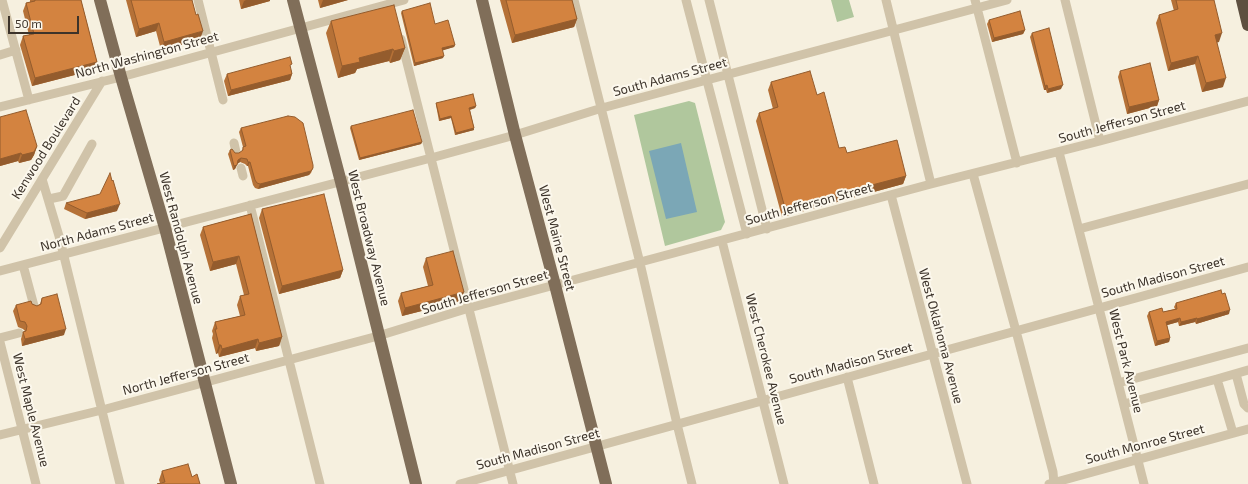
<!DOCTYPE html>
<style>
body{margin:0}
#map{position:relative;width:1248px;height:484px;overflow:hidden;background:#f6f0df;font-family:"Exo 2",sans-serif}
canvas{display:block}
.scale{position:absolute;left:8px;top:16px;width:71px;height:18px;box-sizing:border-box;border:2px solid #3c332a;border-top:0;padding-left:5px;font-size:12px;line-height:14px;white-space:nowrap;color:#3c332a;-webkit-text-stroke:3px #fcf8ed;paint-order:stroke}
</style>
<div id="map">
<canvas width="1248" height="484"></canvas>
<div class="scale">50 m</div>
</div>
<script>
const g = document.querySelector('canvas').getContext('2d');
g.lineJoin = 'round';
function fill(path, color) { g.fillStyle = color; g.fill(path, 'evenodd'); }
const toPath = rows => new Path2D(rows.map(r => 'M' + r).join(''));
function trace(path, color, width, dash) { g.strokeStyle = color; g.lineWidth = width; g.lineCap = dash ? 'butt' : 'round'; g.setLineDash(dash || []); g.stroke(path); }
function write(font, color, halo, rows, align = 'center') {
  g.font = font + ' "Exo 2",sans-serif'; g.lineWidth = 4; g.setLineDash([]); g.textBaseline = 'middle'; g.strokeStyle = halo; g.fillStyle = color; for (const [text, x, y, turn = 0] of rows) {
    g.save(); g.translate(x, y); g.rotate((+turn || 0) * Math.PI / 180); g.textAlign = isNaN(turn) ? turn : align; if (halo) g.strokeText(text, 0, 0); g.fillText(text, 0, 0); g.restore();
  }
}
const green = toPath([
 [831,0,849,0,854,17,837,22],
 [689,101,695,103,725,222,721,230,665,246,634,115]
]);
const water = toPath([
 [681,143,697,212,666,219,649,151]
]);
const minor = toPath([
 [2,0,29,100],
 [198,0,223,100],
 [574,0,640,263,677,424,692,484],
 [686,0,747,234],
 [709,0,767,229],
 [886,0,931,184],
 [975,0,1017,163],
 [1065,0,1100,141],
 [401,39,513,484],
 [0,55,16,50],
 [0,107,121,77,404,0],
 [234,143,236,152],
 [1059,152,1144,484],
 [241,168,243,176],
 [973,174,1016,331,1053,472,1054,484],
 [42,179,59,236,120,484],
 [891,195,967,484],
 [49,199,63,196,92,144],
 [250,205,320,484],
 [1079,229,1248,184],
 [722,241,784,484],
 [0,248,102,81],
 [23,265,34,306],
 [0,271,431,158,515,135,602,108,1007,0],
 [0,338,19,333],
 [0,342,36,484],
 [1236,374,1244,404,1248,408],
 [847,377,874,484],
 [1217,379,1248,370],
 [1118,383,1248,348],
 [1124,404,1217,379,1233,433],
 [0,435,102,410,378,336,469,308,931,184,1100,141,1248,101],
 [460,484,1248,267],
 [1049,484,1248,429]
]);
const major = toPath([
 [100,0,121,77,165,228,231,484],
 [293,0,341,182,416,484],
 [482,0,515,135,555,285,606,484]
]);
const highway = toPath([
 [1242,0,1248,25]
]);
const wall = toPath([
 [30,0,81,0,97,62,94,70,32,86,20,45,23,36,29,35,23,11,26,3,30,2],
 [126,0,192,0,200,40,161,50,156,31,136,37],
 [239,0,270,0,270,1,241,9],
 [318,0,348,0,320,8],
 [500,0,572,0,577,19,574,27,512,43],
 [1171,0,1214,0,1219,42,1217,42,1223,87,1202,92,1195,64,1168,71,1156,23,1159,15,1174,11],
 [402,11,435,24,455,45,454,47,442,50,443,58,414,66,401,13],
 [989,20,1025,30,1023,34,992,42,987,24],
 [331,21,405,48,400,60,390,63,389,61,357,69,355,73,338,78,326,33],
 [1032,33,1061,89,1047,93,1046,90,1044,90,1030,37],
 [291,69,292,74,290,80,228,96,224,81,227,74],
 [1120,71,1159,100,1157,106,1127,114,1118,77],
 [771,82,817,95,839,148,847,153,906,176,903,184,782,217,756,121,759,113,773,109,768,90],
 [436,103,476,106,475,108,470,110,474,128,474,130,455,135,451,118,439,121,436,105],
 [0,117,37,146,34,155,31,160,19,163,18,161,0,166],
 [351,126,422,142,421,144,359,160,350,128],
 [241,128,313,168,311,173,309,175,258,189,255,188,253,185,248,166,247,166,245,164,240,162,237,164,235,169,233,170,228,154,230,150,235,153,239,153,242,151,243,147,239,132],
 [66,203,117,211,85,219,64,209],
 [262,209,343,270,340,278,279,294,259,218],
 [251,214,282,337,279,346,256,351,255,348,219,357,218,353,216,354,212,338,213,334,212,331,215,322,240,316,237,305,240,296,244,295,236,264,210,271,200,235,203,227],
 [426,258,461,301,402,316,398,301,401,293,428,286,423,267],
 [42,298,64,335,22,346,21,339,23,332,25,331,23,329,18,327,13,311,16,305,32,304,37,306,40,304],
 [1176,303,1229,314,1196,324,1195,322,1179,326,1178,322,1167,325,1170,338,1169,342,1155,346,1147,316,1149,312,1163,312,1175,309,1174,307],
 [162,471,192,477,160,483,159,480]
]);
const shadedWall = toPath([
 [246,0,270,0,270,1,241,9,244,1],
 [323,0,348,0,320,8],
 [577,19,574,27,512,43,515,35],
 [159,23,156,31,136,37,139,29],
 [1025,30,1023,34,992,42,994,38],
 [203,31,200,40,161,50,164,42],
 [1222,33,1219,42,1212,44,1215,35],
 [455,45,454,47,441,51,442,48],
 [405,48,400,60,390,63,394,51],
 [393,49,389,61,357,69,355,73,338,78,342,66,359,58],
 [444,56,443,58,414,66,415,63],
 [1198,56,1195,64,1168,71,1171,63],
 [97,62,94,70,32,86,35,78],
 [292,74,290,80,228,96,231,90],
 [1226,78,1223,87,1202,92,1206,83],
 [1047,85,1046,90,1044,90,1045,86],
 [1063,85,1061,89,1047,93,1048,89],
 [1159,100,1157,106,1127,114,1129,107],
 [476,106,475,108,468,110,469,108],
 [451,116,451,118,439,121,440,119],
 [474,128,474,130,455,135,456,133],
 [422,142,421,144,359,160,360,158],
 [37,146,34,155,31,160,19,163,22,155],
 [21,153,18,161,0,166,0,159],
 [241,158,240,162,237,164,238,160],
 [248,162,250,162,248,166,247,166],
 [237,165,235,169,233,170,234,166],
 [313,168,309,175,258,189,260,184],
 [906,176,903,184,782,217,785,208],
 [120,204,117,211,85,219,87,213],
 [239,256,236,264,210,271,213,262],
 [343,270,340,278,279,294,282,286],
 [464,292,461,301,402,316,405,308],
 [1230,310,1229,314,1196,324,1197,319],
 [1180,318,1178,322,1164,326,1166,322],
 [1197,318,1195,322,1179,326,1181,322],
 [66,329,64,335,22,346,25,339],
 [282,337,279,346,256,351,259,343],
 [1170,338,1169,342,1155,346,1157,341],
 [258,339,255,348,219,357,222,349],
 [219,345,221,345,218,353,216,354]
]);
const building = toPath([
 [35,0,81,0,97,62,35,78,23,36,34,34,26,3,35,1,35,0],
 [131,0,192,0,196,15,198,14,203,31,164,42,159,23,139,29,131,0],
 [506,0,572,0,577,19,515,35,506,0],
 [1176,0,1214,0,1222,33,1215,35,1226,78,1206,83,1198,56,1171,63,1159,15,1178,9,1176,0],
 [430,3,435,24,448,20,455,45,442,48,444,56,415,63,402,11,430,3],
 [394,5,405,48,394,51,393,49,359,58,360,62,342,66,331,21,394,5],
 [1020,11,1025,30,994,38,989,20,1020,11],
 [1049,28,1063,85,1048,89,1047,85,1045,86,1032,33,1049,28],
 [290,57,292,64,290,65,292,74,231,90,227,74,290,57],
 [1150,63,1159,100,1129,107,1120,71,1150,63],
 [810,71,817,95,824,92,839,148,845,147,847,153,897,140,906,176,785,208,759,113,778,107,771,82,810,71],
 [473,94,476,106,469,108,474,128,456,133,451,116,440,119,436,103,473,94],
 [26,110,37,146,34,152,22,155,21,153,0,159,0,117,26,110],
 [413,110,422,142,360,158,351,126,413,110],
 [288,116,295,117,303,123,313,165,313,168,311,171,260,184,257,183,255,180,250,162,248,162,247,159,241,158,238,160,237,165,234,166,230,150,232,149,235,153,239,153,243,150,243,147,246,146,241,128,288,116],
 [110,173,112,181,113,180,120,204,87,213,66,203,100,194,110,173],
 [324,194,343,270,282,286,262,209,324,194],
 [251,214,282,337,259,343,258,339,222,349,221,345,219,345,215,329,217,329,215,322,245,315,240,296,249,294,239,256,213,262,203,227,251,214],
 [453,251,464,292,405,308,401,293,433,285,426,258,453,251],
 [1221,290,1222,294,1225,293,1230,310,1197,319,1197,318,1181,322,1180,318,1166,322,1170,338,1157,341,1149,312,1162,308,1163,312,1177,309,1176,303,1221,290],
 [57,294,66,329,25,339,23,332,26,331,27,326,25,322,20,321,16,305,31,301,32,304,37,306,41,304,42,298,57,294],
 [188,464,192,477,197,474,200,484,157,484,165,482,162,471,188,464]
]);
const streetNames = [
 ["North Washington Street",147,55,-15],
 ["South Adams Street",670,77,-15],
 ["South Jefferson Street",1122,122,-15],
 ["Kenwood Boulevard",46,148,-58],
 ["South Jefferson Street",809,204,-15],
 ["North Adams Street",97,232,-15],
 ["West Randolph Avenue",181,238,75],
 ["West Broadway Avenue",369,238,76],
 ["West Maine Street",557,238,75],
 ["South Madison Street",1163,277,-15],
 ["South Jefferson Street",485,292,-16],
 ["West Oklahoma Avenue",941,336,75],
 ["West Cherokee Avenue",766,359,76],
 ["West Park Avenue",1126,361,76],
 ["South Madison Street",851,363,-15],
 ["North Jefferson Street",186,374,-15],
 ["West Maple Avenue",31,410,76],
 ["South Monroe Street",1145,444,-15],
 ["South Madison Street",538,449,-15]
];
fill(green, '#b0c79d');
fill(water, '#7ba7b6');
trace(minor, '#d0c3a9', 9);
trace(major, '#806e59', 12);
trace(highway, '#5e5040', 12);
fill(wall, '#b57137');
fill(shadedWall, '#945c2d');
fill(building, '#d38340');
trace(building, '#945c2d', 1);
write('13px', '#3c332a', '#fcf8ed', streetNames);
</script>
